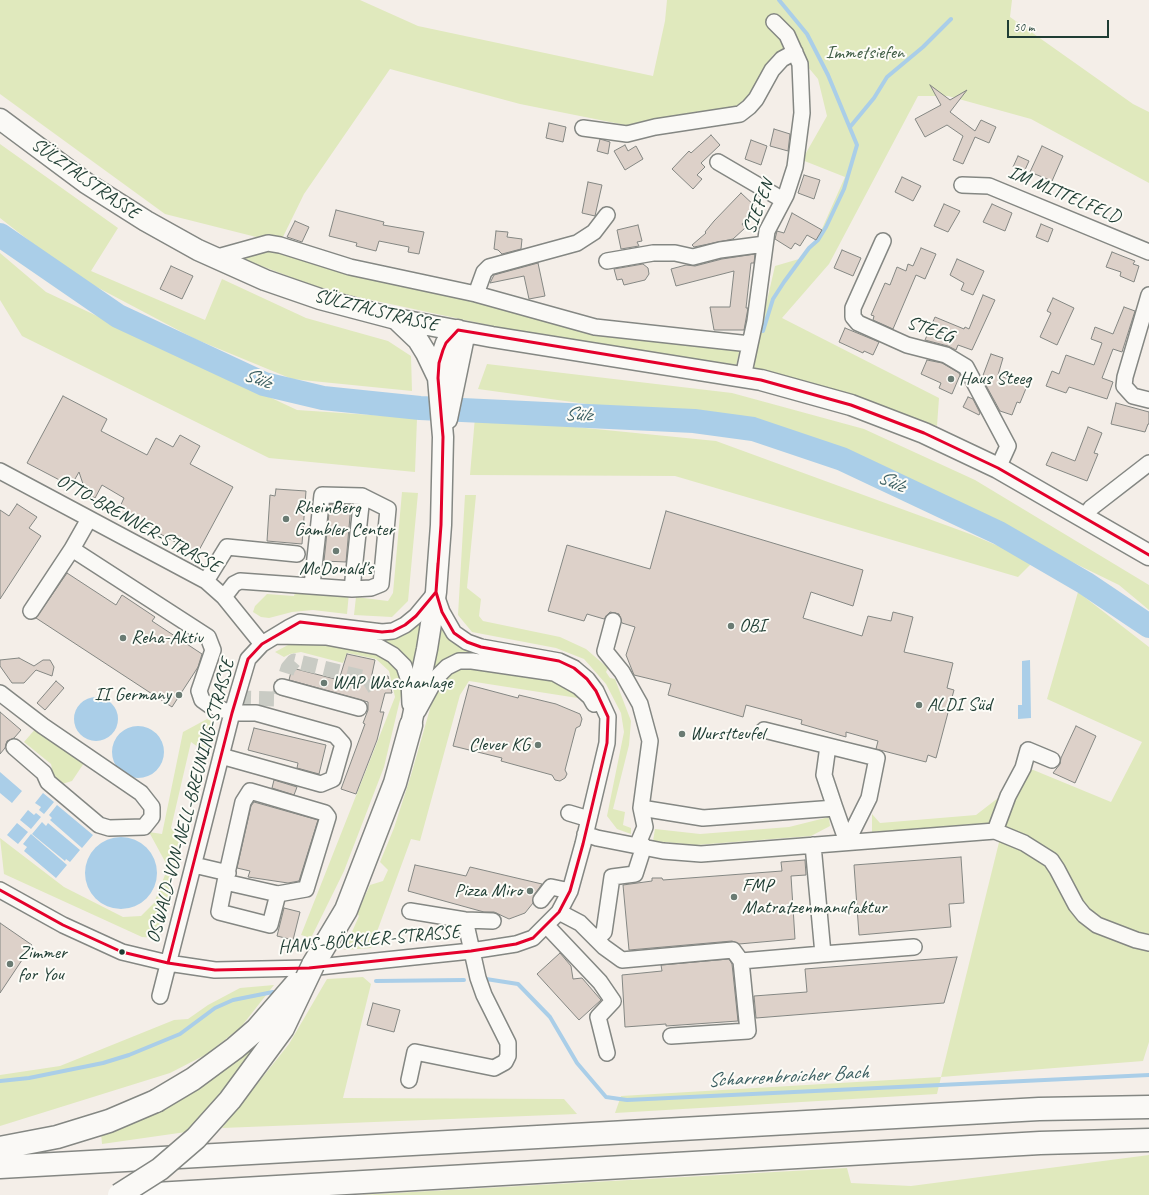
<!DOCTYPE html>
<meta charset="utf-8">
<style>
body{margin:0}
#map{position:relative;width:1149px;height:1195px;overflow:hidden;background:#f4eee8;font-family:Caveat,sans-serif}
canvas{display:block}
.scale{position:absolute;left:1007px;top:20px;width:102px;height:18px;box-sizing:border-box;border:2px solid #1f3d34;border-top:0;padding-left:5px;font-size:12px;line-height:14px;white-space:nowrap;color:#1f3d34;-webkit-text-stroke:3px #fdfcf7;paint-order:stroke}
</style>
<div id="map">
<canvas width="1149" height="1195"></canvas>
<div class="scale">50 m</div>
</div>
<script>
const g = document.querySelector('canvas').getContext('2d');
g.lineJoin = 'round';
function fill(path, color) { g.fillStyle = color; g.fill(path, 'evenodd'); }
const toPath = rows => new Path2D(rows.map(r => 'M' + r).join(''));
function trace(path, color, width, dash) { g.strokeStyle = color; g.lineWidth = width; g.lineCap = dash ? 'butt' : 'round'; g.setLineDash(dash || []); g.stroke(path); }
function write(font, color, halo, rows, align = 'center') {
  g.font = font + ' Caveat,sans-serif'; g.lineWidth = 4; g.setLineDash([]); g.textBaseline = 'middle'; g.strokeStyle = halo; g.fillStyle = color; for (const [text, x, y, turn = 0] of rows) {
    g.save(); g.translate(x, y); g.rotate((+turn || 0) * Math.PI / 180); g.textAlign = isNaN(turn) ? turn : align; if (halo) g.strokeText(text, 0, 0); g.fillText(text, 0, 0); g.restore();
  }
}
const green = toPath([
 [0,0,360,0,418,26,653,76,665,21,667,0,1012,0,1010,17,1133,104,1149,112,1149,183,1031,119,948,96,918,96,829,264,782,318,939,398,937,426,754,369,759,335,775,266,799,259,817,240,845,177,802,160,827,116,818,79,793,49,773,55,745,107,630,126,520,104,390,69,304,194,280,243,165,214,0,94],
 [0,144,118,228,91,271,205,320,222,279,306,318,388,341,411,356,412,391,292,379,195,339,72,274,0,218],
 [267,245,589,330,741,344,736,366,530,334,325,290,235,256],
 [0,253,46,292,297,410,417,418,415,472,269,458,22,336,0,300],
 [487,364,732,393,864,429,975,480,1149,585,1149,610,1119,585,986,520,828,452,681,417,478,389],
 [475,417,716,441,970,534,1034,561,1018,577,675,476,470,475],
 [402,492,418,493,408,601,392,617,354,615,356,597,388,601,393,593],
 [465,495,476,495,467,588,481,599,479,616,483,621,560,637,586,649,608,668,606,672,610,678,615,679,631,721,629,745,613,809,625,812,623,825,631,828,631,834,617,829,607,816,624,732,621,713,606,684,584,659,556,648,472,632,458,615],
 [1078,592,1149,647,1149,1042,1143,1061,941,1077,937,1094,615,1113,621,1096,941,1077,1006,814,1031,769,1111,802,1142,742,1047,699],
 [295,593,349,593,347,614,313,610,292,612,269,618,261,617,253,612,255,606,267,594,294,596],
 [422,615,412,679,404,658,299,628,385,638,402,635,411,629],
 [440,623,446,635,456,644,472,651,558,666,473,657,426,685],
 [310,643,374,651,395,665,404,683,384,767,344,871,311,938,301,935,395,697,389,671,376,659,347,653,343,663,301,652,290,654,284,657,275,652,288,645],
 [462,667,550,677,569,684,584,699,469,681,460,695,420,841,411,839,371,948,344,950,359,916,357,913,370,885,383,881,388,870,380,862,394,828,411,775,438,681],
 [207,719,213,722,205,752,191,742,171,828,182,843,160,931,155,938,142,937,4,874,0,838,64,887,123,917,141,916,154,903,168,867,149,832,162,834,183,732],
 [37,727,84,763,72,781,62,784,54,778,51,764,24,742],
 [998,798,1000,814,991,825,872,832,872,814,880,823,976,815],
 [829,817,830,826,811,836,696,845,653,841,655,829,700,834,789,827],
 [363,977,371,984,343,1098,564,1099,577,1114,222,1128,289,1044,327,979],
 [274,985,241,1027,207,1054,170,1073,0,1126,0,1075,60,1066,174,1020,188,1019,208,1005,240,988],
 [255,1039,264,1043,186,1132,102,1144,101,1132],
 [1149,1155,1149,1195,358,1195,847,1168,851,1183,911,1186]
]);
const water = toPath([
 [1030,660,1031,718,1018,719,1018,705,1022,705,1022,661],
 '74 719a22 22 0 1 1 44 0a22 22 0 1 1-44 0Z',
 '112 752a26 26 0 1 1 52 0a26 26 0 1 1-52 0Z',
 [0,772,22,791,12,803,0,793],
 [43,793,54,802,44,814,39,810,41,807,35,803],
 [57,805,93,835,82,848,50,820,52,818,49,815],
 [28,810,34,815,36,813,41,817,31,829,20,820],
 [42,822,46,826,48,823,80,850,70,862,66,859,65,861,32,834],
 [17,823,28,832,18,844,7,835],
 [31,834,67,865,56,878,24,851,27,847,23,844],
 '85 873a36 36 0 1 1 72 0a36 36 0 1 1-72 0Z'
]);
const stream = toPath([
 [850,127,874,98,887,77,923,47,951,19],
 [763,331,773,299,784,282,809,248,818,240,826,227,844,189,857,145,828,75,807,34,779,0],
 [486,979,518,984,550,1017,577,1063,606,1097,627,1100,1149,1075],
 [376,981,464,980],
 [0,1081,29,1078,103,1063,129,1055,180,1034,215,1008,233,1000,273,992]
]);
const river = toPath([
 [0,235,118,316,264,384,323,398,420,408,694,421,753,429,842,459,999,533,1085,583,1149,626]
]);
const building = toPath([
 [930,85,950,100,967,90,950,112,975,131,981,120,996,127,989,143,975,137,963,164,953,160,963,136,947,125,925,137,915,119,941,105,930,85],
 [549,123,566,127,563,142,546,138,549,123],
 [774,129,790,134,788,151,770,146,774,129],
 [711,135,720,145,701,163,705,167,697,175,702,179,693,189,672,169,689,151,691,153,711,135],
 [600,139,610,142,608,154,597,151,600,139],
 [751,140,767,146,761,165,745,159,751,140],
 [625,145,628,151,636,146,643,159,625,170,614,151,625,145],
 [1042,146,1063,156,1052,181,1030,172,1042,146],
 [1018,156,1029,161,1024,172,1013,167,1018,156],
 [804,175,820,180,814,199,798,193,804,175],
 [902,177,921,186,913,201,895,192,902,177],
 [588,182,602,185,595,216,582,213,588,182],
 [741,193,757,208,742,224,745,228,733,239,694,247,692,245,706,233,705,232,714,221,741,193],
 [944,204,960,211,948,232,934,226,944,204],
 [992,204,1012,213,1005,231,983,222,992,204],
 [336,210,384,222,383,225,424,232,419,254,408,252,409,247,379,241,376,251,356,246,357,243,329,236,336,210],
 [792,213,822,230,816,240,807,235,800,246,795,243,791,249,775,239,777,231,784,233,792,213],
 [295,221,309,227,302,242,287,237,295,221],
 [1041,224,1053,229,1048,242,1036,237,1041,224],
 [638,225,642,241,637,242,639,246,621,249,617,230,638,225],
 [496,231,508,232,507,237,522,239,521,249,502,254,498,250,494,249,496,231],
 [921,248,936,254,925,279,916,275,893,329,873,320,874,316,871,315,885,283,890,285,897,267,906,271,908,264,913,266,921,248],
 [842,250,861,258,853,276,834,268,842,250],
 [1112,252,1135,261,1133,264,1139,266,1134,282,1120,276,1121,272,1106,267,1112,252],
 [755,254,754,263,751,263,746,308,748,308,744,330,714,330,710,307,730,307,734,271,676,286,671,269,686,265,695,266,722,259,755,254],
 [957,259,984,271,973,295,961,290,964,283,950,275,957,259],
 [538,263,545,296,529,299,524,276,490,283,494,275,538,263],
 [643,264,648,268,649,274,645,280,624,285,622,279,617,280,614,269,643,264],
 [171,266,193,276,182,299,160,289,171,266],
 [983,295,995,300,972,350,958,345,956,350,948,346,925,340,935,317,964,329,965,327,969,329,983,295],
 [1053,298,1074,308,1057,345,1040,337,1051,313,1047,311,1053,298],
 [1124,307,1135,311,1122,352,1113,349,1102,378,1113,382,1107,399,1069,387,1066,393,1046,386,1052,371,1059,374,1066,355,1094,365,1102,343,1091,339,1095,327,1113,334,1124,307],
 [845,328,879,342,873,355,864,351,863,353,839,342,845,328],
 [991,354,1003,358,998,375,1027,386,1020,403,1017,402,1012,415,1000,411,982,378,991,354],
 [927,360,942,363,959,373,960,375,952,394,939,388,941,383,921,374,927,360],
 [63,396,107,419,101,431,147,455,156,438,173,447,180,435,200,446,190,464,233,487,197,554,118,511,124,498,102,485,95,498,86,493,79,472,71,486,27,463,63,396],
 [968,397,973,399,980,413,979,415,963,407,968,397],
 [1116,403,1149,412,1149,424,1148,424,1145,432,1111,424,1116,403],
 [1088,427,1102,433,1094,453,1098,454,1087,481,1046,465,1052,452,1075,461,1088,427],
 [276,489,306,491,302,544,267,541,270,495,275,496,276,489],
 [17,504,37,517,29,528,41,536,0,599,0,510,9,516,17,504],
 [330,504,351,505,346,562,324,561,330,504],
 [666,511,863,570,853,606,811,592,803,618,862,636,868,616,891,621,893,612,913,617,904,652,953,663,947,688,954,690,936,758,928,755,926,762,876,749,878,741,846,732,846,737,801,724,802,720,746,705,743,717,668,695,671,684,634,675,626,655,635,627,622,623,619,614,610,612,604,619,587,614,584,621,548,611,567,545,650,569,666,511],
 [67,573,116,605,122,595,155,617,152,621,202,654,198,667,172,707,36,618,67,573],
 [347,654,375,660,371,679,388,676,392,693,385,693,380,712,384,712,377,740,356,794,341,789,365,724,363,723,368,710,368,702,289,680,292,668,339,680,347,654],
 [19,658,34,666,43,660,50,660,54,667,52,676,36,670,24,683,12,683,0,666,0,660,19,658],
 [56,681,64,688,45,710,37,703,56,681],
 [469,685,518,698,519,695,556,704,580,714,582,719,580,726,576,728,565,770,567,774,565,778,560,781,555,780,552,775,501,761,502,758,453,746,469,685],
 [0,712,21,730,14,738,7,741,5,748,0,754,0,712],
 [1076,726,1096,736,1075,783,1053,773,1060,764,1061,758,1076,726],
 [254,728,326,745,319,774,297,768,298,763,248,750,254,728],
 [274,780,297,787,294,795,272,788,274,780],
 [254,802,318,820,299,881,288,883,248,877,250,871,237,868,251,806,254,802],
 [961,857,964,903,949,904,951,927,859,935,854,865,961,857],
 [805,860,806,875,791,876,795,939,739,944,732,941,629,950,623,885,652,881,652,878,662,878,663,880,782,871,781,862,805,860],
 [415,865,466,876,470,867,542,884,534,895,533,903,525,913,509,919,494,912,484,912,408,891,415,865],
 [284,908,300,912,293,940,277,936,284,908],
 [0,923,32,945,0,993,0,923],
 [560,953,571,966,573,979,582,978,601,1000,579,1020,537,974,560,953],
 [957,957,944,1003,756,1018,754,996,807,992,805,969,957,957],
 [729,959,732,964,738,1021,666,1026,666,1024,625,1027,622,975,662,971,661,965,729,959],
 [373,1003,400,1010,394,1032,367,1025,373,1003]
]);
const minorTunnel = toPath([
 [236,698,278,699,288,668,294,661,369,679,375,689]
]);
const minor = toPath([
 [583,128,627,134,655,127,740,114,749,107,756,99,772,70,782,59,795,52],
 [718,162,783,200],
 [962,185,989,186,1149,252],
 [883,241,853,308,853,317,858,323,907,345,946,355,966,367,1008,446,998,468],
 [214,258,268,243,280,245,350,267,476,294,595,327,750,344],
 [607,261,653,253,675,253,693,257,720,250,765,244],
 [476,294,484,272,489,267,577,243,594,232,607,215],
 [1149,295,1125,377,1124,386,1133,396,1149,400],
 [743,377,755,321,767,231,786,195,795,167,802,113,800,64,787,35,774,22],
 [0,471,206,581,224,597,262,644],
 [1084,517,1091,508,1149,463],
 [89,519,72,549,208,637,213,650,199,691,202,700,209,705,232,713,256,713,335,735,343,744,333,779,321,784,221,756],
 [206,581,227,547,297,554],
 [352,589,362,496],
 [224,597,234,584,240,581,352,589,371,588,381,584,388,509,362,496,322,495,312,585],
 [31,611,72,549],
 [613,621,605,651,622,672,640,704,650,741,641,808,645,827,637,846],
 [275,636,326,637,379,647,393,655,404,666,409,681,410,704],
 [282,687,359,708],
 [0,693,43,726,141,793,152,807,152,817,144,827,109,828,99,825,48,782,44,773,14,747],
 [418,711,436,678,447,667,459,661,472,661,554,673,579,687,590,697,594,704],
 [764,730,877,758,869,798,847,842],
 [828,746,824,775,835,808],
 [641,808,703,818,835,808,847,842],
 [569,813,589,819],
 [995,831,1008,796,1023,768,1028,750,1052,760],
 [585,834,597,838,663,851,701,854,995,831,1024,843,1051,860,1057,869,1076,905,1084,915,1097,925,1136,940,1149,943],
 [194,865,228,873],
 [225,882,278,894,270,925,219,912,225,882,243,802,250,791,325,813,328,817,306,889,278,894],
 [0,890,63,925,122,952,168,963,215,970,309,968,471,951,516,944,533,938,559,912,570,891,583,844,607,743,608,717,596,691,587,679,574,668,559,661,481,647,467,642,454,633,442,612,436,595],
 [541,900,551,887,570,891],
 [410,911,465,920,493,921],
 [559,912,580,923,604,947,622,960,733,950,741,961,748,1031,671,1036],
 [547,926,600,982,613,1001,598,1017,607,1053],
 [596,939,604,932,612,877,635,874,644,846],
 [823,954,914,947],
 [741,961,823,954,813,845],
 [160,996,232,713,248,659,262,644,290,627,300,622,382,632,393,631,405,625,416,616,436,592],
 [409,1080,415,1052,494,1068,505,1062,508,1056,508,1043,484,995,478,978,465,920]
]);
const major = toPath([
 [0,119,86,183,146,221,198,250,265,280,320,299,396,319,492,337,761,380,851,405,924,433,998,468,1149,555],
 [396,319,418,340,426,353,438,378],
 [447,419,465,332],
 [411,725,427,649,436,592,441,525,443,437,438,378,439,363,446,343,458,330]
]);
const highway = toPath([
 [313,965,346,910,395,783,411,725],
 [0,1148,57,1137,109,1121,156,1101],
 [0,1167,1039,1109,1149,1107],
 [138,1195,1040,1143,1149,1140]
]);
const highwayBridge = toPath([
 [156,1101,193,1079,235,1048,257,1029,296,984],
 [119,1195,160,1169,196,1138,230,1100,283,1028,313,965]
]);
const bus1 = toPath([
 [0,890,63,925,122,952,168,963,215,970,309,968,471,951,516,944,533,938,559,912,570,891,583,844,607,743,608,717,596,691,587,679,574,668,559,661,481,647,467,642,454,633,442,612,436,592,441,525,443,437,438,378,439,363,443,350,446,343,458,330,761,380,851,405,924,433,998,468,1149,555],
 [168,963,232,713,248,659,262,644,300,622,382,632,393,631,405,625,416,616,436,592,438,563]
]);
const markers = [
 [951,379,4,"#6a7b73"],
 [286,519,4,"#6a7b73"],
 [336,551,4,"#6a7b73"],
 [731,626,4,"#6a7b73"],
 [123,638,4,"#6a7b73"],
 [324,683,4,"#6a7b73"],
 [179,695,4,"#6a7b73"],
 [919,705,4,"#6a7b73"],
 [682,734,4,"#6a7b73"],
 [538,745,4,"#6a7b73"],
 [530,891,4,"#6a7b73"],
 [734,897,4,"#6a7b73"],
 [122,952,3.5,"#1f3d34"],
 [10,964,4,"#6a7b73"]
];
const parkNames = [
 ["Immetsiefen",865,53]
];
const streetNames = [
 ["SÜLZTALSTRASSE",85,179,35],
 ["IM MITTELFELD",1064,195,23],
 ["SIEFEN",759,207,-69],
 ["SÜLZTALSTRASSE",376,311,14],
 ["STEEG",930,330,19],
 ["OTTO-BRENNER-STRASSE",138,524,29],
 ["OSWALD-VON-NELL-BREUNING-STRASSE",191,801,-75],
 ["HANS-BÖCKLER-STRASSE",369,940,-5]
];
const poiNames = [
 ["Haus Steeg",959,379],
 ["RheinBerg",294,508],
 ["Gambler Center",294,530],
 ["McDonald's",336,569,"center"],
 ["OBI",739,626],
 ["Reha-Aktiv",131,638],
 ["WAP Waschanlage",332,683],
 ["II Germany",171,695,"right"],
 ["ALDI Süd",927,705],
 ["Wurstteufel",690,734],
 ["Clever KG",530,745,"right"],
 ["FMP",742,886],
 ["Matratzenmanufaktur",742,908],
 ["Pizza Miro",522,891,"right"],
 ["Zimmer",18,953],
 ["for You",18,975]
];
const waterNames = [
 ["Sülz",257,379,21],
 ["Sülz",578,415,3],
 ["Sülz",891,482,25],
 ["Scharrenbroicher Bach",788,1077,-3]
];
fill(green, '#e0e9bd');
fill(water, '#aacee8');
trace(stream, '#aacee8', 4);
trace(river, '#aacee8', 24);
fill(building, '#ddd1c9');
trace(building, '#848783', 1);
trace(minorTunnel, '#c9cbc4', 15, [15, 8]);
trace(minor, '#848783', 18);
trace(major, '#848783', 23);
trace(highway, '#848783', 25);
trace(minor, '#faf9f6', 15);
trace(major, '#faf9f6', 20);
trace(highway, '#faf9f6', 22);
trace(highwayBridge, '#848783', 25, []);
trace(highwayBridge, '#faf9f6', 22);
trace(bus1, '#e4002b', 3);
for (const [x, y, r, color] of markers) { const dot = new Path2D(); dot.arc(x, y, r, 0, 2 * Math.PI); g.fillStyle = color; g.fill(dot); trace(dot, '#fdfcf7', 1.5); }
write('19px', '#425f48', '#fdfcf7', parkNames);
write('19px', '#1f3d34', '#fdfcf7', streetNames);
write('19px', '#1f3d34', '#fdfcf7', poiNames, 'left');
write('italic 20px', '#3a5e61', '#fdfcf7', waterNames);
</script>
